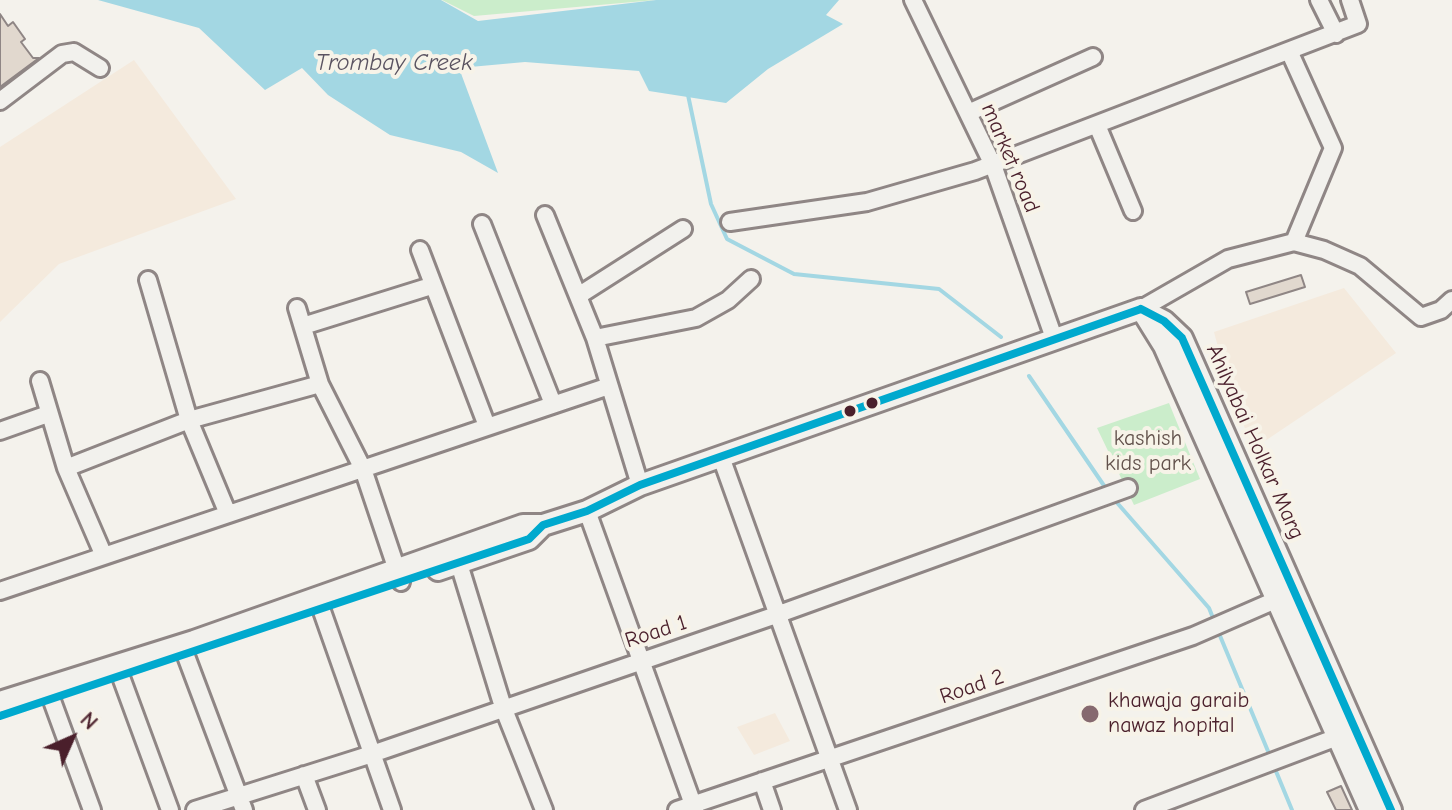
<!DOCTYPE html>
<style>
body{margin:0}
#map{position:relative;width:1452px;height:810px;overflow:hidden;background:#f4f2ec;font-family:"Comic Neue",sans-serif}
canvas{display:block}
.north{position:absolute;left:32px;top:698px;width:80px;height:80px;-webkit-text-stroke:6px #f7f3e8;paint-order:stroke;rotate:45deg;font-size:22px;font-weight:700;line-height:32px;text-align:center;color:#4a1f2b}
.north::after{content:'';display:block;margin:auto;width:28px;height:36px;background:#4a1f2b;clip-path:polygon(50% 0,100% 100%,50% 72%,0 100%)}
</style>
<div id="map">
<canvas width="1452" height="810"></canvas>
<div class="north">N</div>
</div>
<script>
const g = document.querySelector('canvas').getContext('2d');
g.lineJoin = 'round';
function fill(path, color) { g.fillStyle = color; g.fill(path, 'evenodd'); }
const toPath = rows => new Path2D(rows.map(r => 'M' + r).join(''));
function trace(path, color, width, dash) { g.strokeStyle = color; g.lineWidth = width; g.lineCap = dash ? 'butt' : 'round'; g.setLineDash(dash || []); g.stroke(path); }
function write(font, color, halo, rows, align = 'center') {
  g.font = font + ' "Comic Neue",sans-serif'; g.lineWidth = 8; g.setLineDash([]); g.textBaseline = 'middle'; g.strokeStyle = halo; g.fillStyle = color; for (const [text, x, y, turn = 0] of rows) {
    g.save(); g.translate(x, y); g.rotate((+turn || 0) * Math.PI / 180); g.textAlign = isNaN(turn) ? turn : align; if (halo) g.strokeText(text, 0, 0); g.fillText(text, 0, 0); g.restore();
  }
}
const built = toPath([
 [134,60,236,199,59,264,0,322,0,147],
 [1344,288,1396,353,1253,449,1228,385,1214,332],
 [775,713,790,741,754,755,737,727]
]);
const green = toPath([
 [442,0,656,0,474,16],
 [1169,403,1200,479,1134,505,1097,428]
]);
const water = toPath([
 [98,0,441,0,478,21,656,0,839,0,826,15,843,24,768,69,726,103,649,91,639,71,525,62,459,68,498,173,461,152,390,135,328,95,302,68,265,90,199,28]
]);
const stream = toPath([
 [688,95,711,204,727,239,794,274,939,289,1001,337],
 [1029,376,1107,490],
 [1112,497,1209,608,1215,623],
 [1218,631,1270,756],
 [1273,764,1292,810]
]);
const building = toPath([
 [0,14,8,26,13,22,25,39,21,42,33,58,39,58,0,87,0,14],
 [1301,275,1305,287,1250,304,1246,292,1301,275],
 [1341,786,1352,810,1336,810,1327,792,1341,786]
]);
const minor = toPath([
 [913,0,993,165,1054,338],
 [1319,0,1336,34],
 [1290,53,1333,148,1294,242],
 [0,101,62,54,74,52,100,68],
 [968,113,1093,57],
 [1097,125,1133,211],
 [545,215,595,338,640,485],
 [730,222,867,202,975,171,1358,24,1350,0],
 [482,224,553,404],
 [420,250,487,426],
 [148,280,189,420,228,514],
 [578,296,683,229],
 [297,308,320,384,363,469,401,582],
 [1141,309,1228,259,1294,242,1324,250,1360,266,1421,317,1441,310,1452,300],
 [303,326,431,286],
 [595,338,696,318,728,300,751,279],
 [40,381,66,468,104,556],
 [0,431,48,414],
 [721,457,848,810],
 [66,468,189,420,320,384],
 [587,511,695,810],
 [456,554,503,707,544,810],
 [0,591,609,386],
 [317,597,392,810],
 [186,656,244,810],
 [121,677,170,810],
 [47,687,92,810],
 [304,775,317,810],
 [762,781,772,810],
 [195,810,372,754,779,614,1128,488],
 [677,810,1193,636,1278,599],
 [1144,810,1348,733]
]);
const tertiary = toPath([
 [1141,309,1164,321,1182,338,1391,810],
 [1141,309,1164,346,1370,810],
 [438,570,529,539,543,525],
 [0,702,194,641,523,525,543,525,587,511,640,485,1141,309]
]);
const bus1 = toPath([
 [1141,309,1164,321,1182,338,1391,810],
 [0,716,529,539,543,525,587,511,640,485,1141,309]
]);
const markers = [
 [872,403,7,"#4a1f2b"],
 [850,411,7,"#4a1f2b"],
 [1090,714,10,"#86696f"]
];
const streetNames = [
 ["market road",1010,158,67],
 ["Ahilyabai Holkar Marg",1255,442,66],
 ["Road 1",656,632,-18],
 ["Road 2",972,687,-19]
];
const parkNames = [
 ["kashish",1148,439],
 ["kids park",1148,464]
];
const poiNames = [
 ["khawaja garaib",1108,701],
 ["nawaz hopital",1108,726]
];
const waterNames = [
 ["Trombay Creek",394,63]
];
fill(built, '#f4eadd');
fill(green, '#cbedcb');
fill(water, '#a3d7e3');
trace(stream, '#a3d7e3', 4);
fill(building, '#e1d8ce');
trace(building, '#8f8685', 2);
trace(minor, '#8f8685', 22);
trace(tertiary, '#8f8685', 26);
trace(minor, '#f2f1ed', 16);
trace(tertiary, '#f2f1ed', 20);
trace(bus1, '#00a9ce', 8);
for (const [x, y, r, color] of markers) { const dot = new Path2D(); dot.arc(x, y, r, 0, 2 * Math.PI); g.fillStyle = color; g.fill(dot); trace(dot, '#f7f3e8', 3); }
write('22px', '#4a1f2b', '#f7f3e8', streetNames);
write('22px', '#62524c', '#f7f3e8', parkNames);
write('22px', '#4a1f2b', '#f7f3e8', poiNames, 'left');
write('italic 24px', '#5a5361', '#f7f3e8', waterNames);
</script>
